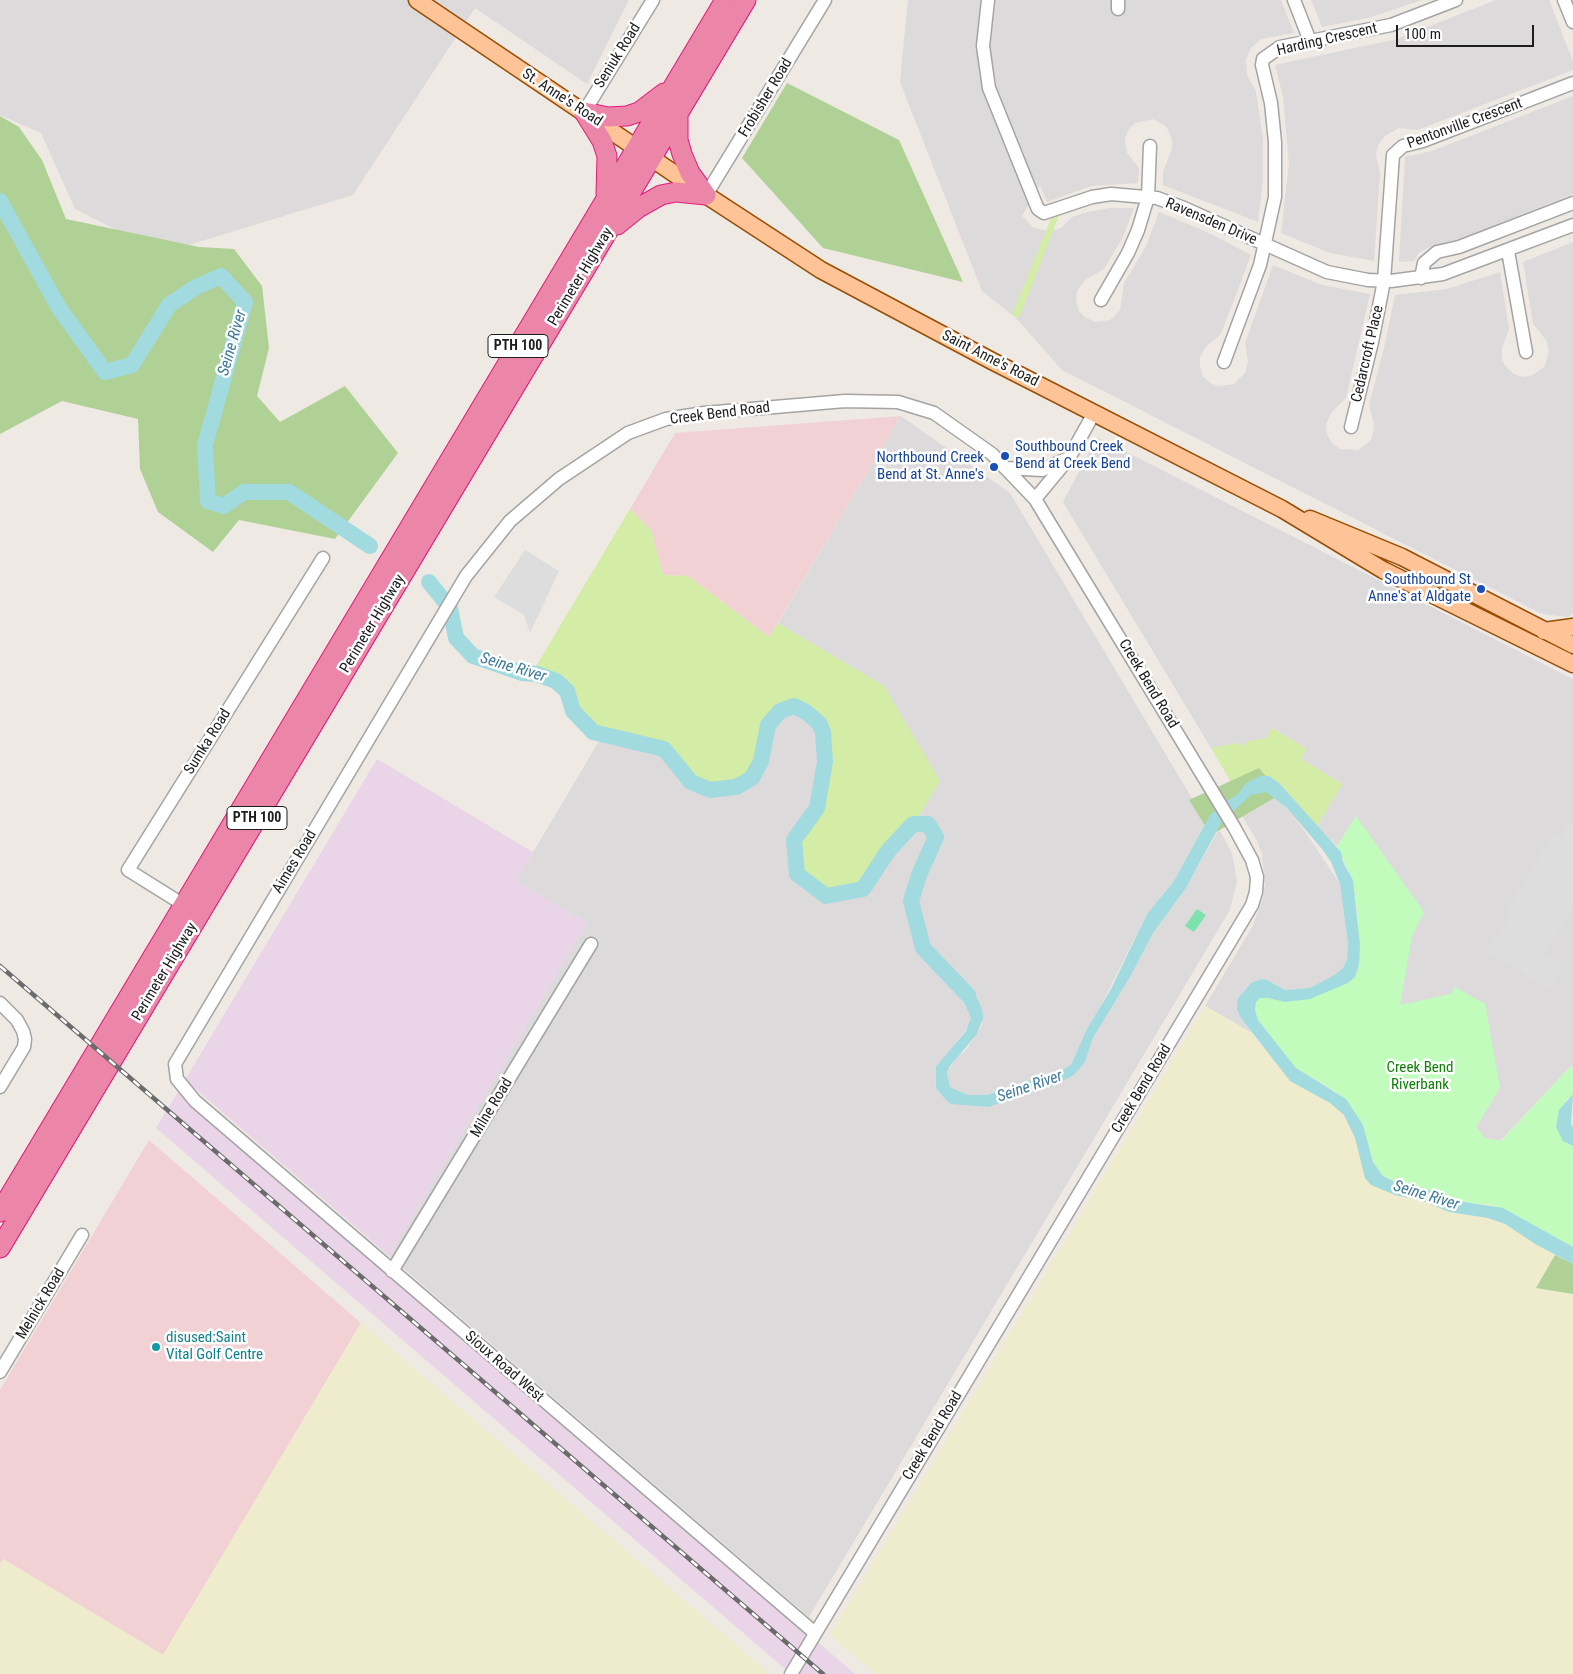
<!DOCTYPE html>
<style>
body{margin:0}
#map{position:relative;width:1573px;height:1674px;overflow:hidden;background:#efe9e3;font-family:"Roboto Condensed",sans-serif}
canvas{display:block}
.scale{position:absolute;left:1396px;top:25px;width:138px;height:22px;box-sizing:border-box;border:2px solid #1d1d1d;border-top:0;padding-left:6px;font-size:15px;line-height:18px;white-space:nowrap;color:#1d1d1d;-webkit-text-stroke:4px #fff;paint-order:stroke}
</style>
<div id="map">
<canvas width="1573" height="1674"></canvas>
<div class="scale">100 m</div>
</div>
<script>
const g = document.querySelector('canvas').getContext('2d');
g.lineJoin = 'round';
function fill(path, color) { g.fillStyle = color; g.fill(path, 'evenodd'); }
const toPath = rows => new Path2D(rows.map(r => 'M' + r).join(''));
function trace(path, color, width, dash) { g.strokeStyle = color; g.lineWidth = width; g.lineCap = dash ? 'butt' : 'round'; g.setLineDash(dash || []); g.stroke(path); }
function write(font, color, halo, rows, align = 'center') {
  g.font = font + ' "Roboto Condensed",sans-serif'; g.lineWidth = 5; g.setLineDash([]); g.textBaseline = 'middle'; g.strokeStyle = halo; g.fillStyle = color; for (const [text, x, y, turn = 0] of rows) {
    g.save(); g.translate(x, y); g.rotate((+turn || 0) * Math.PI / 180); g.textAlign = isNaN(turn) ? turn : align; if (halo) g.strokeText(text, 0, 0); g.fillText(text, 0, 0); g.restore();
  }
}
const residential = toPath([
 [0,0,629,0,587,84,475,8,353,195,162,253,75,209,41,133,0,115],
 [908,0,1281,0,1294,33,1261,39,1251,48,1246,60,1247,74,1256,92,1263,138,1263,180,1258,222,1163,185,1163,172,1172,149,1172,139,1166,126,1153,119,1135,123,1129,129,1125,138,1127,153,1139,168,1138,183,1091,186,1047,202,1040,185,1022,216,1034,228,1049,231,1061,228,1072,217,1087,212,1110,208,1134,208,1123,237,1104,269,1085,280,1077,291,1076,301,1079,311,1086,318,1096,322,1110,320,1120,310,1124,283,1146,246,1159,212,1207,232,1251,255,1221,334,1206,347,1200,357,1200,367,1203,376,1210,383,1218,386,1234,384,1245,373,1248,362,1245,343,1273,265,1322,285,1370,294,1346,398,1331,413,1326,424,1327,434,1332,443,1340,449,1358,450,1370,441,1373,434,1374,424,1369,405,1384,348,1395,295,1447,289,1500,272,1509,329,1502,348,1502,360,1507,368,1514,374,1523,377,1533,375,1545,366,1549,351,1546,340,1533,324,1523,262,1573,242,1573,613,1568,617,1542,614,1062,370,1016,318,982,291,900,82],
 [1311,0,1422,0,1372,17,1322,27],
 [1496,0,1549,0,1573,61,1573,70,1423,128,1417,130,1399,128,1385,136,1378,145,1376,155,1380,173,1374,261,1330,253,1281,233,1289,164,1283,97,1275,65,1397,39],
 [1573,96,1573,194,1465,237,1427,248,1419,253,1414,261,1399,262,1405,157,1432,151],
 [901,416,1010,493,1206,822,1174,881,1147,914,1071,1065,1054,1075,1037,1078,987,1095,968,1095,950,1087,947,1073,957,1057,966,1050,977,1034,982,1025,982,1009,948,986,963,1000,971,1018,970,1024,955,1044,935,1083,989,1107,1026,1093,1051,1087,1085,1062,1093,1038,1130,977,1153,933,1186,888,1219,829,1232,853,1237,881,1230,910,809,1617,389,1256,587,923,516,881,602,736,653,747,674,761,688,782,696,787,719,790,745,783,754,777,768,729,783,708,793,707,805,711,821,731,823,744,814,812,793,850,792,868,796,878,853,893,871,884,877,875,894,841,904,829,884,686,778,623],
 [1097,437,1573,679,1573,1067,1569,1068,1500,1141,1485,1138,1476,1127,1500,1087,1447,1011,1382,1026,1356,817,1337,846,1317,826,1342,784,1301,759,1307,749,1273,728,1266,738,1246,742,1243,746,1238,743,1211,748,1063,502],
 [1272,795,1286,807,1304,830,1340,884,1348,944,1347,960,1343,968,1336,974,1310,988,1285,990,1267,980,1262,979,1252,982,1238,998,1241,1018,1252,1033,1205,1006,1252,927,1263,899,1265,884,1262,854,1257,841,1237,807]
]);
const commercial = toPath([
 [901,416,769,637,688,576,663,575,651,530,630,509,675,433],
 [149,1140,361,1323,163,1655,3,1559,0,1564,0,1390]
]);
const industrial = toPath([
 [377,759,533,852,516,881,587,923,389,1256,185,1080],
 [178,1092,855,1674,791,1674,156,1128]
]);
const farmland = toPath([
 [1205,1006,1252,1033,1259,1044,1337,1107,1395,1195,1423,1201,1449,1212,1488,1218,1505,1224,1555,1255,1536,1287,1573,1294,1573,1674,876,1674,830,1635],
 [361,1323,617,1543,770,1674,0,1674,0,1564,3,1559,163,1655]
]);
const grass = toPath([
 [1062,208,1019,318,1012,315,1054,211],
 [630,509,651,530,663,575,688,576,769,637,778,623,884,686,940,781,915,823,904,829,894,841,871,884,853,893,826,891,802,885,792,868,793,850,814,812,823,744,821,731,805,711,793,707,783,708,774,717,768,729,754,777,733,787,707,790,696,787,688,782,674,761,653,747,617,741,592,730,581,718,575,693,563,678,548,672,533,671],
 [1272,728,1307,749,1301,759,1342,784,1317,826,1279,783,1238,794,1211,748,1238,743,1243,746,1246,742,1266,738]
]);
const forest = toPath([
 [787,83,899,140,963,282,823,248,742,158],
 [0,116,19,127,42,160,66,219,199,247,234,249,262,286,269,348,257,396,280,422,345,386,398,453,335,539,239,520,213,552,158,512,140,469,138,419,62,401,0,434],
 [1259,768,1281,794,1211,835,1189,800],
 [1555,1255,1573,1264,1573,1294,1536,1288]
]);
const park = toPath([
 [1356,816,1424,912,1412,936,1400,1005,1451,994,1455,987,1485,1004,1500,1087,1476,1127,1485,1138,1501,1141,1569,1068,1573,1067,1573,1094,1566,1100,1563,1141,1573,1146,1573,1247,1515,1215,1491,1205,1458,1201,1423,1188,1395,1182,1383,1176,1373,1162,1363,1125,1338,1093,1296,1068,1258,1020,1255,1010,1256,1002,1260,998,1268,998,1285,1002,1355,977,1359,965,1358,918,1353,880,1337,846]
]);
const pitch = toPath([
 [1197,909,1206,915,1194,932,1185,926]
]);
const parking = toPath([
 [525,550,559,571,530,633,524,615,494,597],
 [1570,822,1573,823,1573,907,1545,953,1565,965,1550,989,1486,951,1510,919,1504,915,1554,833,1561,837]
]);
const water = toPath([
 [1260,776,1269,776,1279,783,1341,852,1343,862,1353,880,1360,945,1359,965,1355,977,1348,983,1310,999,1285,1002,1268,998,1260,998,1256,1002,1255,1010,1258,1020,1296,1068,1346,1099,1363,1125,1373,1162,1383,1176,1395,1182,1423,1188,1458,1201,1503,1208,1573,1247,1573,1264,1537,1245,1505,1224,1488,1218,1449,1212,1423,1201,1395,1195,1371,1185,1365,1178,1355,1138,1344,1115,1330,1103,1290,1081,1241,1018,1237,1009,1238,998,1252,982,1262,979,1267,980,1285,990,1310,988,1336,974,1343,968,1347,960,1348,944,1340,884,1331,862,1322,849,1286,807,1266,792,1251,795,1221,823,1186,888,1153,933,1130,977,1093,1038,1085,1062,1074,1075,1051,1087,1026,1093,989,1107,951,1104,946,1100,936,1088,936,1067,966,1031,971,1018,963,1000,948,986,955,974,976,996,982,1009,983,1018,977,1034,950,1066,947,1073,950,1087,968,1095,987,1095,1037,1078,1054,1075,1071,1065,1087,1029,1111,989,1147,914,1174,881,1210,815,1225,802,1238,794,1245,784],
 [1573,1094,1571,1123,1573,1128,1573,1146,1563,1141,1556,1127,1559,1110]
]);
const river = toPath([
 [0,201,59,308,105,372,132,365,169,305,196,287,221,276,245,302,205,445,208,501,224,506,244,492,289,492,370,546],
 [429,582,450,608,456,638,473,656,522,673,537,674,556,681,567,691,573,711,593,732,664,749,691,782,710,790,736,787,752,778,761,761,768,725,780,711,794,706,806,712,819,723,823,732,825,762,817,808,794,840,797,874,826,896,863,889,888,851,913,824,928,824,936,837,919,875,911,901,923,948,968,995]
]);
const minor = toPath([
 [988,0,983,46,989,88,1035,202,1038,209,1044,213,1092,197,1111,194,1157,198,1184,208,1327,272,1368,280,1391,281,1443,274,1573,225],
 [1294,0,1310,41],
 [1564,0,1573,22],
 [1118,9,1118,0],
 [584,112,653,0],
 [706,195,825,0],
 [1508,251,1526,352],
 [1421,278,1424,263,1437,252,1459,247,1573,203],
 [1101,300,1128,253,1138,230,1148,197,1150,146],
 [1224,362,1260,265,1275,197,1275,142,1271,103,1262,65,1263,59,1280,47,1391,25,1456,0],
 [1351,427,1372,342,1384,281,1393,155,1403,146,1423,141,1573,83],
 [1005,468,1042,470,1066,459],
 [1035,499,1069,458,1094,413],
 [184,905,128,870,323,558],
 [0,1003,17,1020,23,1031,25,1039,24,1047,0,1087],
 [392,1271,591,944],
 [0,1372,82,1235],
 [791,1674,1252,905,1256,892,1257,877,1252,860,1234,827,1035,499,992,454,934,413,898,402,845,401,704,413,666,419,628,433,559,479,510,521,466,576,175,1064,177,1079,195,1101,815,1633]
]);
const major = toPath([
 [417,0,706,195,821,270,992,361,1282,509,1383,570,1573,664],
 [1310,519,1402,557,1573,645],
 [1544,631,1573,627]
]);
const highway = toPath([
 [584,112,608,117,627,116,639,112,664,93],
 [584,112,602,141,607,156,606,194],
 [678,114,678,140,682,154,690,173,706,195],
 [617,225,638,208,661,195,676,192,706,195],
 [0,1212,725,0],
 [0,1248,746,0]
]);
const rail = toPath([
 [0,966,823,1674]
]);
const markers = [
 [1005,456,5,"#1a4fb4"],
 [994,467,5,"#1a4fb4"],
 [1481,589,5,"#1a4fb4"],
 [156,1347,5,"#0f9aa8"]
];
const shields = [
 [518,346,60],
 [257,818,60]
];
const shieldNames = [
 ["PTH 100",518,346],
 ["PTH 100",257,818]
];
const streetNames = [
 ["Harding Crescent",1327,40,-13],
 ["Seniuk Road",618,56,-58],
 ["St. Anne's Road",562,98,33],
 ["Frobisher Road",766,98,-59],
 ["Pentonville Crescent",1465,124,-20],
 ["Ravensden Drive",1211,222,23],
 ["Perimeter Highway",581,277,-59],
 ["Cedarcroft Place",1368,354,-77],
 ["Saint Anne's Road",990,359,27],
 ["Creek Bend Road",720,414,-7],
 ["Perimeter Highway",373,624,-59],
 ["Creek Bend Road",1148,684,59],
 ["Sumka Road",208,742,-58],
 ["Aimes Road",295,862,-59],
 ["Perimeter Highway",165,972,-59],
 ["Creek Bend Road",1142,1089,-59],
 ["Milne Road",492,1108,-59],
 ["Melnick Road",41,1304,-59],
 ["Sioux Road West",504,1367,41],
 ["Creek Bend Road",933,1436,-59]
];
const transitNames = [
 ["Southbound Creek",1015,447,"left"],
 ["Bend at Creek Bend",1015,464,"left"],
 ["Northbound Creek",984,458],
 ["Bend at St. Anne's",984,475],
 ["Southbound St",1471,580],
 ["Anne's at Aldgate",1471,597]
];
const parkNames = [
 ["Creek Bend",1420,1068],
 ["Riverbank",1420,1085]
];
const cultureNames = [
 ["disused:Saint",166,1338],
 ["Vital Golf Centre",166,1355]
];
const waterNames = [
 ["Seine River",233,343,-74],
 ["Seine River",513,668,17],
 ["Seine River",1030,1087,-19],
 ["Seine River",1426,1196,17]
];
fill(residential, '#dcdadb');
fill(commercial, '#f1d1d4');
fill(industrial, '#e9d4e8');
fill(farmland, '#efeccd');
fill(grass, '#d3eca6');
fill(forest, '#b0d195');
fill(park, '#c1fcbd');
fill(pitch, '#7de2ac');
fill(parking, '#ddd');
fill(water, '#a1dadf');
trace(river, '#a1dadf', 16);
trace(minor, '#a4a4a4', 15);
trace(major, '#974e00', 19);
trace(highway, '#e11b7d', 21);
trace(minor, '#fff', 12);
trace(major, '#ffc398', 16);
trace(highway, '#eb86a8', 19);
trace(rail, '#6b6b6b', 4.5);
trace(rail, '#fff', 2.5, [8]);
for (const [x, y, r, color] of markers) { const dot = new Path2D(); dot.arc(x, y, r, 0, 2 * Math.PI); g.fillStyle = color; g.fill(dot); trace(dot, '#fff', 2); }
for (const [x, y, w] of shields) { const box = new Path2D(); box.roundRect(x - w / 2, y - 11.5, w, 23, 4); g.fillStyle = '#fff'; g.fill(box); trace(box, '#1d1d1d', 1); }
write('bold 14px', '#1d1d1d', null, shieldNames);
write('15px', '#1d1d1d', '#fff', streetNames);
write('15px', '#164399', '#fff', transitNames, 'right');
write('15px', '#0e8106', '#fff', parkNames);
write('15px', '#0d838f', '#fff', cultureNames, 'left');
write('italic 16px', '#3d7a9a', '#fff', waterNames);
</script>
